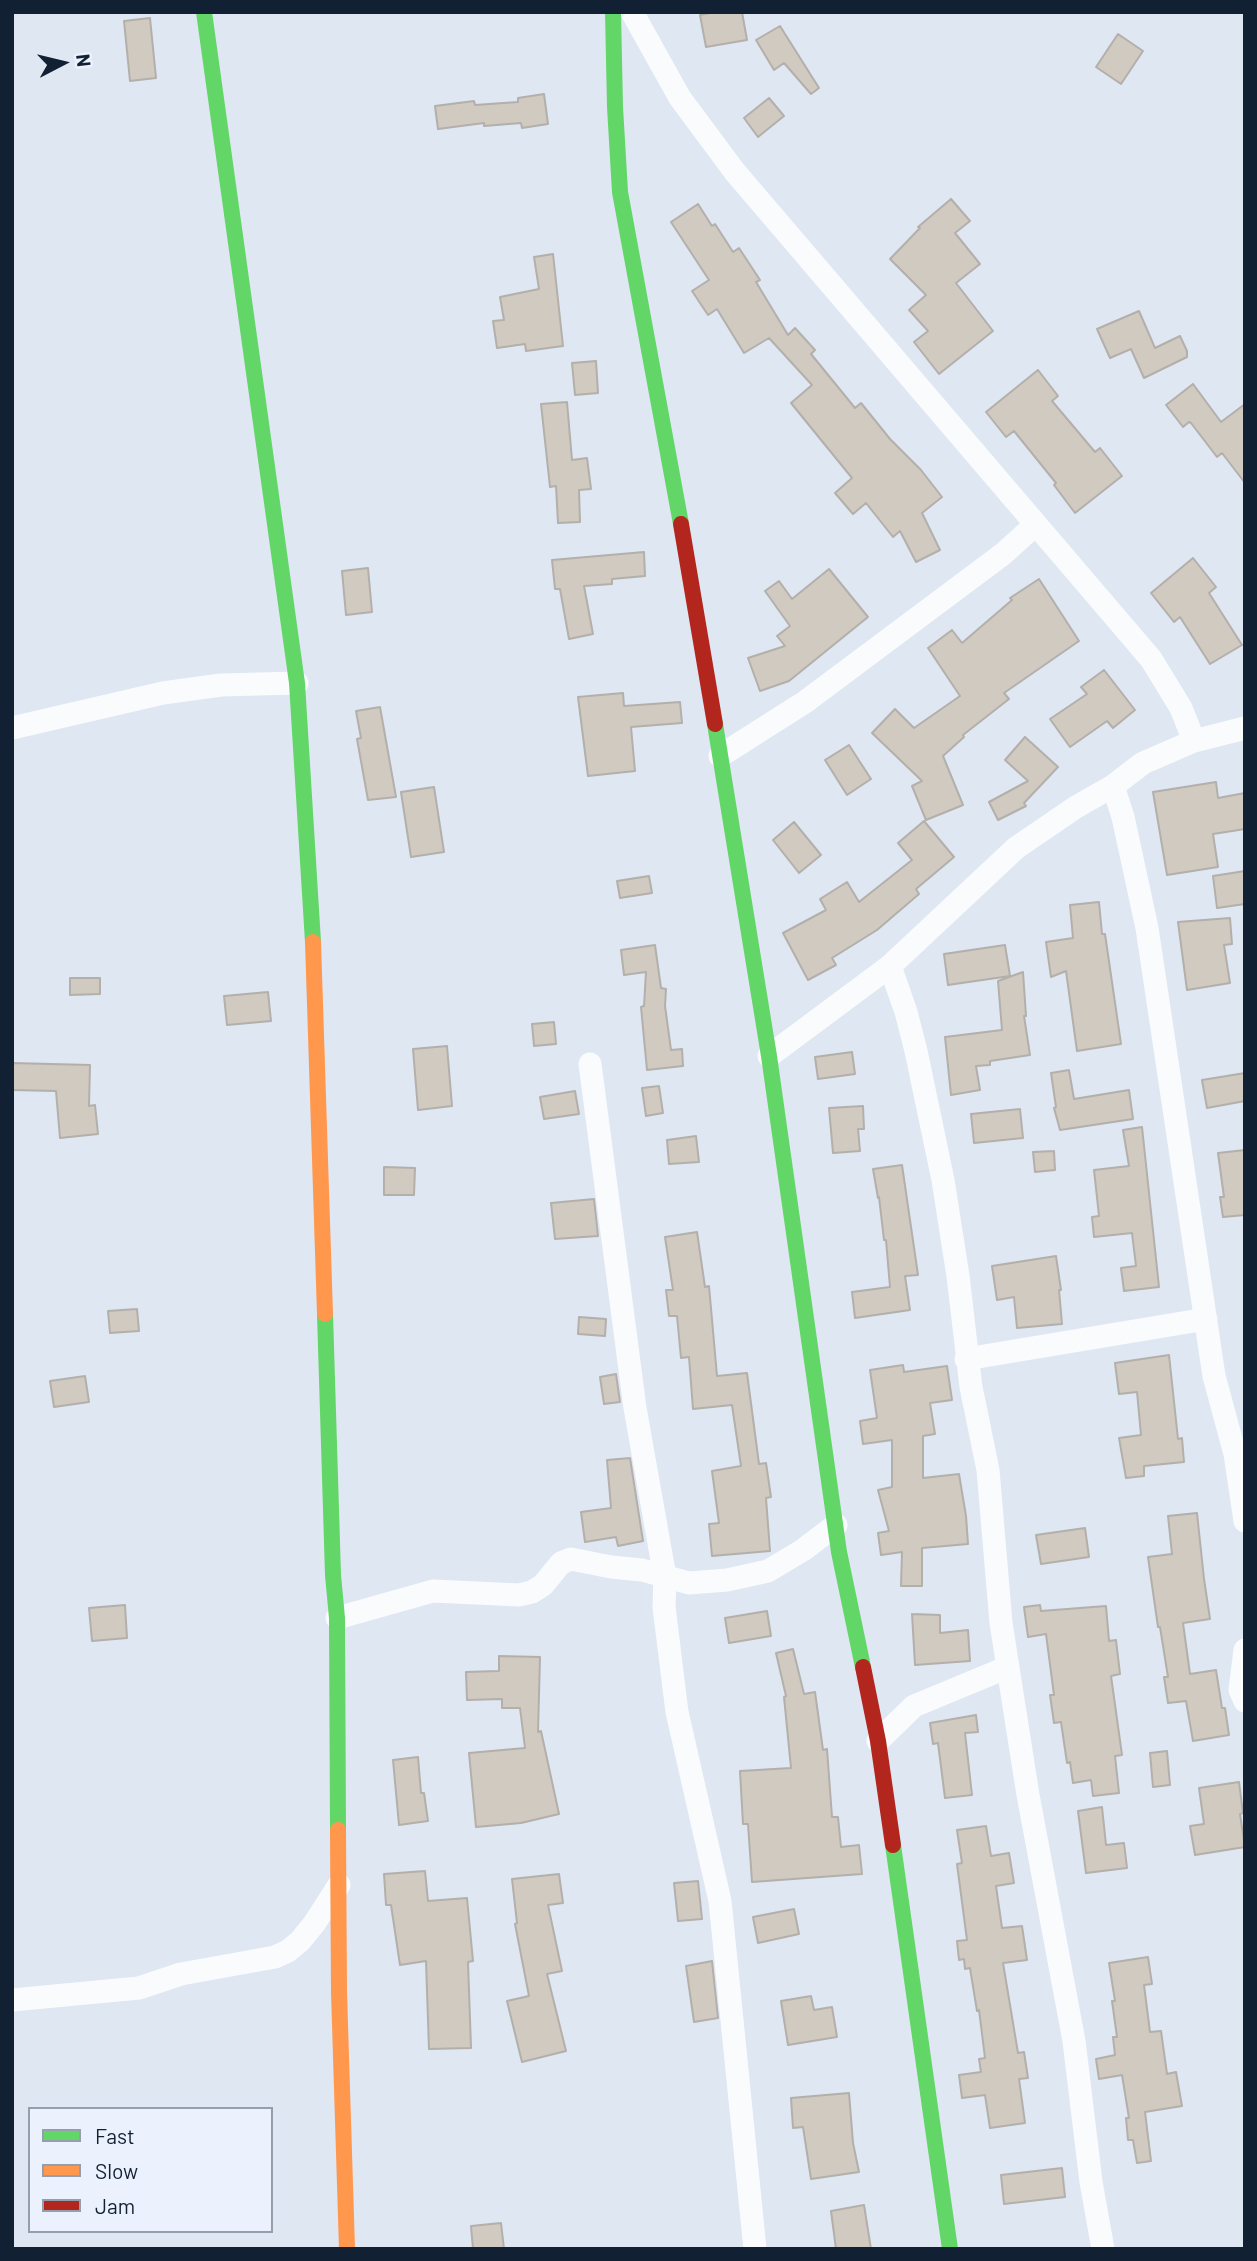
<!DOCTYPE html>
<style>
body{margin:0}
#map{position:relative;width:1257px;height:2261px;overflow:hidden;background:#dfe7f3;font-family:Barlow,sans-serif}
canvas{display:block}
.frame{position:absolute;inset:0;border:14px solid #122033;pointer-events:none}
.legend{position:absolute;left:28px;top:2107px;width:245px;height:126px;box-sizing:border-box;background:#ebf2fd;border:2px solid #949eac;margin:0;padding:9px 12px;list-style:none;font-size:21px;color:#122033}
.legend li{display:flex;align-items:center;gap:14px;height:35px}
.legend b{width:35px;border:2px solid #949eac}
.north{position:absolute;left:28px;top:28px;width:70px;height:70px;-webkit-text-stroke:5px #ebf2fd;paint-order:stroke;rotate:83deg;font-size:19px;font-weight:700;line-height:28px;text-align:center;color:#122033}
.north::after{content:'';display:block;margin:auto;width:24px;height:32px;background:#122033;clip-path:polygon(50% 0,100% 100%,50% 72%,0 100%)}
</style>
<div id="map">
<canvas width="1257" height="2261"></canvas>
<div class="frame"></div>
<ul class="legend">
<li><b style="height:9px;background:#63d668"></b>Fast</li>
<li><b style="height:9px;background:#ff974d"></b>Slow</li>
<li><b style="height:9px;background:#b3261e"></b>Jam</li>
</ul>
<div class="north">N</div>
</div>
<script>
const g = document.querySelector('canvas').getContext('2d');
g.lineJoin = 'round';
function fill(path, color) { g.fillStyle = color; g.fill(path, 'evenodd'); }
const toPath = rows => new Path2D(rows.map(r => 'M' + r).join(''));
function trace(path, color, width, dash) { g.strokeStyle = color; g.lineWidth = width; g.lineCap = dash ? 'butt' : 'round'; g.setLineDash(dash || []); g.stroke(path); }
const building = toPath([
 [715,12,742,12,747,40,706,47,700,15,715,12],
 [150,18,156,78,130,81,124,21,150,18],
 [780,26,819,88,811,94,784,63,774,70,756,40,780,26],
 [1118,34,1143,51,1121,84,1096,67,1118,34],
 [544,94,548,124,522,128,521,123,484,126,484,123,438,129,435,106,474,101,475,105,518,102,518,98,544,94],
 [769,98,784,116,758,137,744,118,769,98],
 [951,199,970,221,955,233,980,264,956,283,993,331,939,374,914,342,928,331,909,310,926,295,890,259,920,228,918,227,951,199],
 [698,204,712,226,715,224,733,252,739,248,760,280,756,282,788,335,795,328,815,350,811,354,855,408,861,403,890,439,921,470,942,497,922,513,940,550,916,562,900,531,893,537,866,503,853,514,835,493,852,478,791,403,812,385,769,338,744,353,717,309,708,315,692,291,709,280,671,222,698,204],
 [553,254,563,346,526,351,525,344,497,348,493,321,504,320,500,297,539,289,534,257,553,254],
 [1139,311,1155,348,1180,336,1187,351,1187,357,1144,378,1131,349,1110,358,1097,329,1139,311],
 [596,361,598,393,575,395,572,363,596,361],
 [1038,370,1058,396,1052,401,1095,452,1100,448,1122,476,1075,513,1054,485,1056,483,1014,431,1006,437,986,412,1038,370],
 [1193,384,1221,422,1245,404,1245,483,1222,453,1217,457,1191,423,1189,422,1183,427,1166,405,1193,384],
 [567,402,572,460,587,458,591,489,579,490,580,522,558,523,556,486,550,487,541,404,567,402],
 [644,552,645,576,612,579,612,584,584,586,593,634,569,639,560,589,555,589,552,560,644,552],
 [1193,558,1216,587,1209,593,1242,645,1210,664,1180,617,1174,622,1151,593,1193,558],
 [368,568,372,612,346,615,342,571,368,568],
 [829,569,868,617,789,681,760,691,748,658,785,646,777,636,790,626,765,591,779,581,792,599,829,569],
 [1039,579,1079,641,1004,693,1009,699,963,735,964,737,943,756,963,805,926,820,912,786,922,781,872,733,895,709,914,728,960,696,928,648,952,630,962,643,1012,600,1010,598,1039,579],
 [1104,670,1135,710,1113,728,1107,721,1070,747,1050,719,1087,694,1081,687,1104,670],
 [623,693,624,706,680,702,682,723,631,727,635,771,588,776,578,697,623,693],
 [380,707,396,797,368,800,357,739,361,738,356,711,380,707],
 [1025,737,1058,767,1024,803,1026,806,998,820,989,802,1028,781,1005,760,1025,737],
 [849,745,871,779,847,795,825,760,849,745],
 [1216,782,1218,798,1245,793,1245,829,1213,834,1218,867,1167,875,1153,792,1216,782],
 [434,787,444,852,411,857,401,792,434,787],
 [924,821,954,857,916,889,919,894,877,930,832,958,836,965,808,980,783,933,826,910,820,899,847,882,859,902,912,860,898,843,924,821],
 [794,822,821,855,799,873,773,840,794,822],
 [1245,871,1245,904,1217,908,1213,876,1245,871],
 [649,876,652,893,620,898,617,881,649,876],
 [1099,902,1102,934,1105,934,1121,1044,1077,1051,1066,971,1051,977,1046,942,1073,938,1070,905,1099,902],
 [1230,918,1232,944,1224,945,1230,983,1187,990,1178,922,1230,918],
 [655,945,661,988,666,989,665,1006,671,1050,682,1049,683,1066,647,1070,641,1007,644,1006,646,972,624,975,621,950,655,945],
 [1005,945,1010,976,948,985,944,954,1005,945],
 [1023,972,1026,1016,1024,1016,1030,1055,990,1061,990,1065,976,1066,980,1090,951,1095,945,1037,1002,1030,998,981,1023,972],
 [70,978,100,978,100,994,70,995,70,978],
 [268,992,271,1021,227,1025,224,996,268,992],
 [554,1022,556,1044,534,1046,532,1024,554,1022],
 [447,1046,452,1106,418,1110,413,1049,447,1046],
 [852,1052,855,1074,818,1079,815,1057,852,1052],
 [12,1063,90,1065,89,1106,95,1105,98,1134,60,1138,56,1091,12,1090,12,1063],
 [1069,1070,1074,1099,1129,1090,1133,1119,1060,1130,1054,1108,1056,1107,1051,1073,1069,1070],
 [1245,1073,1245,1101,1207,1108,1202,1080,1245,1073],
 [659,1086,663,1113,646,1116,642,1088,659,1086],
 [575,1091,579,1114,544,1119,540,1097,575,1091],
 [863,1106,864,1129,858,1129,860,1151,833,1153,829,1108,863,1106],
 [1020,1109,1023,1138,974,1143,971,1114,1020,1109],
 [1142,1127,1159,1287,1124,1291,1121,1268,1136,1266,1132,1233,1094,1237,1092,1217,1099,1216,1094,1170,1129,1166,1123,1130,1142,1127],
 [696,1136,699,1162,669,1164,667,1140,696,1136],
 [1245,1150,1245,1215,1223,1217,1220,1197,1224,1197,1218,1153,1245,1150],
 [1054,1151,1055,1170,1035,1172,1033,1152,1054,1151],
 [902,1165,918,1275,905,1276,910,1310,855,1318,852,1292,890,1287,886,1240,884,1240,879,1197,878,1198,873,1169,902,1165],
 [384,1167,415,1168,414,1195,384,1195,384,1167],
 [594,1199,598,1236,555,1239,551,1203,594,1199],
 [697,1232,705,1287,709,1286,717,1376,747,1373,759,1464,766,1463,771,1497,766,1498,770,1551,712,1556,709,1524,719,1523,712,1471,741,1466,732,1405,693,1409,689,1357,681,1358,677,1316,669,1316,666,1290,673,1290,665,1237,697,1232],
 [1056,1256,1061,1290,1059,1290,1062,1324,1017,1328,1014,1297,997,1300,992,1266,1056,1256],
 [137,1309,139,1331,110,1333,108,1311,137,1309],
 [579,1317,606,1319,605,1336,578,1334,579,1317],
 [1169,1355,1178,1439,1182,1438,1184,1462,1144,1466,1144,1476,1126,1478,1119,1438,1141,1435,1137,1392,1119,1394,1115,1363,1169,1355],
 [903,1365,904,1372,947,1366,952,1400,930,1403,935,1434,923,1436,923,1478,959,1474,966,1516,968,1544,922,1548,922,1586,901,1586,902,1552,881,1555,878,1533,889,1531,878,1490,892,1487,892,1440,863,1444,860,1421,877,1418,870,1370,903,1365],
 [616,1374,620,1402,604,1404,600,1377,616,1374],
 [85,1376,89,1402,54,1407,50,1381,85,1376],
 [630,1458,643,1541,618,1546,616,1537,585,1542,581,1512,611,1508,607,1460,630,1458],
 [1197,1513,1204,1579,1210,1619,1183,1623,1190,1674,1216,1670,1222,1708,1225,1708,1229,1735,1193,1741,1186,1701,1168,1703,1164,1677,1168,1677,1160,1627,1158,1627,1148,1557,1172,1554,1168,1516,1197,1513],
 [1085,1528,1089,1557,1041,1564,1036,1535,1085,1528],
 [125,1605,127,1638,92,1641,89,1608,125,1605],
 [1040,1605,1041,1611,1106,1606,1109,1641,1116,1640,1120,1674,1111,1676,1122,1755,1115,1756,1119,1793,1093,1796,1091,1780,1073,1783,1070,1762,1067,1763,1061,1722,1054,1723,1050,1695,1054,1695,1046,1634,1028,1637,1024,1607,1040,1605],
 [767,1611,771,1636,729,1643,725,1618,767,1611],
 [912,1614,940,1615,940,1633,968,1630,970,1661,915,1665,912,1614],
 [793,1649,804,1694,815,1692,823,1750,827,1749,832,1817,838,1817,841,1847,859,1845,862,1874,752,1882,748,1824,743,1824,740,1771,791,1768,784,1697,786,1696,776,1653,793,1649],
 [499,1656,540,1657,538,1732,541,1731,559,1814,521,1823,476,1827,469,1753,525,1748,520,1708,502,1708,502,1699,467,1700,466,1672,499,1671,499,1656],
 [976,1715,978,1732,965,1733,972,1795,945,1798,938,1743,933,1744,930,1723,976,1715],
 [1167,1751,1170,1785,1153,1787,1150,1753,1167,1751],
 [418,1757,421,1793,424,1793,428,1821,399,1825,393,1760,418,1757],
 [1239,1782,1243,1813,1240,1814,1245,1847,1195,1855,1190,1826,1204,1824,1199,1788,1239,1782],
 [1102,1807,1106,1845,1124,1843,1127,1868,1086,1873,1078,1811,1102,1807],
 [986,1826,991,1856,1009,1853,1014,1883,996,1886,1002,1928,1022,1926,1027,1960,1003,1963,1018,2053,1024,2052,1028,2078,1019,2079,1025,2123,990,2128,985,2095,962,2098,959,2075,981,2072,979,2059,985,2058,979,2010,977,2011,970,1968,965,1969,964,1959,959,1960,957,1941,967,1940,957,1864,962,1863,957,1830,986,1826],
 [425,1871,428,1901,467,1898,473,1961,468,1962,471,2048,429,2049,426,1961,400,1965,391,1905,386,1905,384,1874,425,1871],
 [559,1874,563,1903,548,1905,562,1971,547,1974,566,2051,522,2062,507,2001,529,1996,515,1924,517,1923,512,1879,559,1874],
 [698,1881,702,1919,678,1921,674,1883,698,1881],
 [794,1909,799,1934,758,1943,753,1917,794,1909],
 [1148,1957,1152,1984,1144,1985,1150,2032,1161,2031,1167,2074,1176,2072,1182,2106,1145,2112,1151,2161,1137,2163,1133,2140,1128,2140,1126,2118,1129,2118,1122,2075,1099,2079,1096,2059,1115,2055,1113,2037,1117,2037,1112,2001,1115,2001,1109,1963,1148,1957],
 [712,1961,718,2018,694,2022,686,1966,712,1961],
 [811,1996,814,2010,832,2007,837,2037,788,2045,781,2001,811,1996],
 [849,2093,853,2143,859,2172,811,2179,803,2127,793,2128,791,2098,849,2093],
 [1062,2168,1065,2197,1004,2204,1001,2175,1062,2168],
 [864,2205,871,2249,836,2249,831,2211,864,2205],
 [501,2223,504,2249,473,2249,471,2226,501,2223]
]);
const street = toPath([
 [632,12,680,98,735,172,1151,659,1181,708,1194,741,1245,728],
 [12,728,163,693,221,685,297,683],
 [720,756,805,702,1003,554,1035,525],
 [1113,786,1123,817,1147,928,1214,1376,1235,1454,1245,1521],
 [890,966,906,1012,916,1051,943,1180,958,1276,971,1387,988,1470,1001,1623,1028,1795,1074,2041,1091,2182,1103,2249],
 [769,1056,890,966,1016,848,1076,807,1113,786,1143,763,1194,741],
 [590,1064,635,1408,665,1577,664,1607,677,1712,720,1901,755,2249],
 [966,1359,1206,1319],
 [337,1618,433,1591,519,1595,532,1592,543,1585,561,1563,571,1559,611,1567,642,1570,689,1583,727,1580,768,1571,803,1550,836,1525],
 [1245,1650,1240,1690,1245,1701],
 [878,1741,914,1706,1008,1667],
 [12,2000,139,1988,181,1974,275,1957,288,1951,300,1941,314,1924,339,1885]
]);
const fast = toPath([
 [204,12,297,683,313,942],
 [613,12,615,107,620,192,681,524],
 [715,724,769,1056,839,1552,863,1667],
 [325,1314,333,1575,337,1618,338,1830],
 [893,1845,950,2249]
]);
const slow = toPath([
 [313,942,325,1314],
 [338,1830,339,1992,347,2249]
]);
const jam = toPath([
 [681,524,715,724],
 [863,1667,878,1741,893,1845]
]);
fill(building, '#d0cac1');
trace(building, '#b3afab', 2);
trace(street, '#fafbfd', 23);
trace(fast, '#63d668', 16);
trace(slow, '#ff974d', 16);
trace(jam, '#b3261e', 16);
</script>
